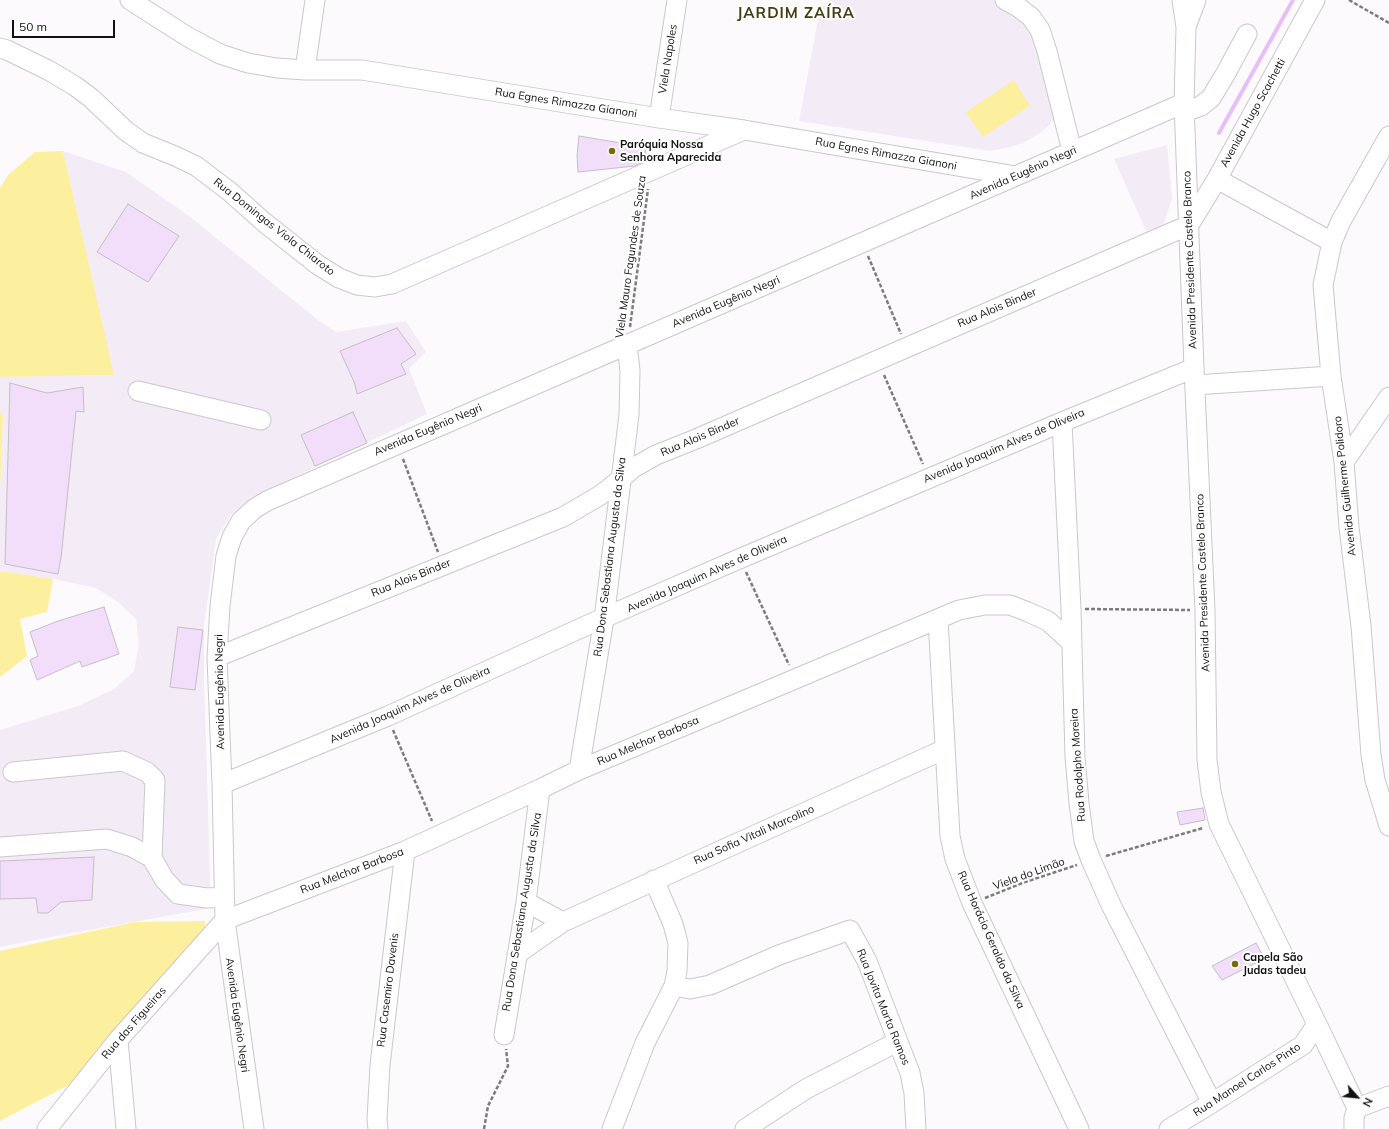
<!DOCTYPE html>
<meta charset="utf-8">
<style>
body{margin:0}
#map{position:relative;width:1389px;height:1129px;overflow:hidden;background:#fdfafe;font-family:Mulish,sans-serif}
canvas{display:block}
.north{position:absolute;left:1337px;top:1077px;width:40px;height:40px;-webkit-text-stroke:3px #fff;paint-order:stroke;rotate:117deg;font-size:11px;font-weight:700;line-height:16px;text-align:center;color:#121112}
.north::after{content:'';display:block;margin:auto;width:14px;height:18px;background:#121112;clip-path:polygon(50% 0,100% 100%,50% 72%,0 100%)}
.scale{position:absolute;left:12px;top:20px;width:103px;height:18px;box-sizing:border-box;border:2px solid #121112;border-top:0;padding-left:5px;font-size:12px;line-height:14px;white-space:nowrap;color:#121112;-webkit-text-stroke:3px #fff;paint-order:stroke}
</style>
<div id="map">
<canvas width="1389" height="1129"></canvas>
<div class="north">N</div>
<div class="scale">50 m</div>
</div>
<script>
const g = document.querySelector('canvas').getContext('2d');
g.lineJoin = 'round';
function fill(path, color) { g.fillStyle = color; g.fill(path, 'evenodd'); }
const toPath = rows => new Path2D(rows.map(r => 'M' + r).join(''));
function trace(path, color, width, dash) { g.strokeStyle = color; g.lineWidth = width; g.lineCap = dash ? 'butt' : 'round'; g.setLineDash(dash || []); g.stroke(path); }
function write(font, color, halo, rows, align = 'center') {
  g.font = font + ' Mulish,sans-serif'; g.lineWidth = 4; g.setLineDash([]); g.textBaseline = 'middle'; g.strokeStyle = halo; g.fillStyle = color; for (const [text, x, y, turn = 0] of rows) {
    g.save(); g.translate(x, y); g.rotate((+turn || 0) * Math.PI / 180); g.textAlign = isNaN(turn) ? turn : align; if (halo) g.strokeText(text, 0, 0); g.fillText(text, 0, 0); g.restore();
  }
}
const built = toPath([
 [830,0,993,0,1031,21,1057,117,1042,132,1025,142,1010,147,990,151,799,121,820,9],
 [1167,145,1172,199,1163,225,1148,235,1114,159],
 [63,151,126,172,189,216,318,320,336,332,406,321,426,352,409,369,427,414,251,498,231,515,216,539,204,626,204,678,211,908,56,936,0,947,0,730,78,706,114,689,134,671,139,644,136,619,118,602,96,588,53,579,0,571,0,490,3,417,0,411,0,377,113,375]
]);
const green = toPath([
 [1014,80,1030,106,983,137,966,112],
 [63,151,114,375,0,377,0,188,8,175,35,152],
 [0,411,3,417,0,490],
 [0,571,53,579,47,612,20,619,27,656,0,677],
 [205,921,204,942,84,1077,0,1121,0,951,135,922]
]);
const stream = toPath([
 [1219,133,1293,0]
]);
const building = toPath([
 [579,136,645,147,647,160,635,166,578,172,577,155,579,136],
 [128,204,179,236,148,282,97,252,128,204],
 [397,328,416,354,401,364,406,374,357,394,355,384,340,351,397,328],
 [10,383,47,393,83,387,84,412,76,411,61,558,58,574,5,564,10,383],
 [353,412,367,443,315,466,301,435,353,412],
 [104,607,119,654,82,667,80,661,37,680,30,660,38,656,30,632,58,621,104,607],
 [178,627,203,630,195,690,170,687,178,627],
 [1203,808,1205,820,1180,825,1177,812,1203,808],
 [94,857,92,900,61,902,48,913,38,913,36,898,0,899,0,861,94,857],
 [1256,943,1262,954,1257,958,1258,962,1222,980,1212,966,1256,943]
]);
const path = toPath([
 [1349,0,1389,23],
 [868,256,901,334],
 [630,327,648,189],
 [884,375,923,464],
 [403,459,438,552],
 [746,572,789,665],
 [1085,609,1190,610],
 [393,730,432,821],
 [1106,856,1203,828],
 [985,898,1025,882,1077,865],
 [484,1129,488,1106,508,1066,506,1049]
]);
const minor = toPath([
 [130,0,188,37,220,54,248,63,277,68,305,70,362,70,659,118,744,130,1016,176],
 [1005,0,1018,7,1031,17,1040,30,1047,51,1072,151],
 [1182,0,1186,27,1184,103,1194,368,1205,610,1207,760,1211,792,1219,824,1317,1024,1357,1108],
 [1186,27,1196,0],
 [0,48,7,50,48,70,75,86,91,98,126,131,143,143,175,156,196,166,229,191,265,223,318,265,339,278,357,285,375,287,392,284,744,130],
 [305,70,315,0],
 [1184,112,1201,106,1211,98,1226,73,1247,34],
 [659,118,677,0],
 [1389,136,1341,221,1332,242,1323,285,1331,376,1344,462,1349,527,1361,626,1371,755,1375,780,1389,826],
 [1217,179,1332,242],
 [1195,385,1331,376],
 [138,391,261,420],
 [1062,422,1071,609,1075,757,1079,803,1084,841,1091,860,1112,907,1212,1103],
 [1344,462,1389,397],
 [938,619,950,836,955,859,972,903,1079,1129],
 [217,657,563,517,599,496,610,488,633,468,656,455,696,439,1189,225,1217,179,1315,0],
 [579,770,604,619,629,415,630,371,627,344],
 [13,772,123,761,147,772,155,780,152,858,164,879,178,894,207,898,224,897],
 [222,784,388,716,592,623,739,559,1062,422,1194,368],
 [0,847,107,839,132,847,152,858],
 [526,902,563,922],
 [517,954,563,922,945,749],
 [674,986,690,989,710,985,779,955,850,930,867,961,910,1073,914,1093,916,1129],
 [504,1035,526,902,540,789],
 [118,1040,126,1129],
 [1357,1108,1389,1096],
 [47,1129,118,1040,225,920,405,851,540,789,579,770,959,610,985,605,1010,605,1028,612,1048,621,1071,642],
 [254,1129,225,920,222,784,217,657,220,606,226,556,232,537,241,521,254,509,267,501,1184,103],
 [378,1129,377,1119,380,1065,405,851],
 [612,1129,645,1043,674,986,677,971,678,943,673,924,654,880],
 [745,1129,806,1089,897,1042],
 [1169,1129,1212,1103,1303,1045,1317,1024],
 [1354,1129,1354,1118,1357,1108]
]);
const markers = [
 [612,151,4,"#786a01"],
 [1235,964,4,"#786a01"]
];
const streetNames = [
 ["Viela Napoles",668,59,-81],
 ["Rua Egnes Rimazza Gianoni",566,103,9],
 ["Avenida Hugo Scachetti",1253,113,-61],
 ["Rua Egnes Rimazza Gianoni",886,154,10],
 ["Avenida Eugênio Negri",1023,173,-24],
 ["Rua Domingas Viola Chiaroto",274,227,38],
 ["Viela Mauro Fagundes de Souza",631,257,-82],
 ["Avenida Presidente Castelo Branco",1190,260,-92],
 ["Avenida Eugênio Negri",726,302,-23],
 ["Rua Alois Binder",997,308,-23],
 ["Avenida Eugênio Negri",428,430,-23],
 ["Rua Alois Binder",700,437,-23],
 ["Avenida Joaquim Alves de Oliveira",1004,446,-23],
 ["Avenida Guilherme Polidoro",1345,486,-96],
 ["Rua Dona Sebastiana Augusta da Silva",610,557,-83],
 ["Avenida Joaquim Alves de Oliveira",707,574,-24],
 ["Rua Alois Binder",411,578,-22],
 ["Avenida Presidente Castelo Branco",1203,583,-92],
 ["Avenida Eugênio Negri",220,692,-91],
 ["Avenida Joaquim Alves de Oliveira",410,705,-24],
 ["Rua Melchor Barbosa",648,741,-23],
 ["Rua Rodolpho Moreira",1078,765,-94],
 ["Rua Sofia Vitali Marcolino",754,835,-24],
 ["Rua Melchor Barbosa",352,871,-21],
 ["Viela do Limão",1029,874,-20],
 ["Rua Dona Sebastiana Augusta da Silva",522,912,-81],
 ["Rua Horácio Geraldo da Silva",991,940,66],
 ["Rua Casemiro Davenis",388,990,-83],
 ["Rua Jovita Marta Ramos",883,1007,68],
 ["Avenida Eugênio Negri",237,1015,82],
 ["Rua das Figueiras",134,1023,-49],
 ["Rua Manoel Carlos Pinto",1247,1080,-33]
];
const poiNames = [
 ["Paróquia Nossa",620,145],
 ["Senhora Aparecida",620,158],
 ["Capela São",1243,958],
 ["Judas tadeu",1243,971]
];
const districtNames = [
 ["JARDIM ZAÍRA",796,13]
];
fill(built, '#f3ebf6');
fill(green, '#fcef9e');
trace(stream, '#e7bef6', 4);
fill(building, '#f2defa');
trace(building, '#c3c0c4', 1);
trace(minor, '#cbc7cc', 21);
trace(path, '#7d7b7e', 2.5, [4, 2]);
trace(minor, '#fff', 19);
for (const [x, y, r, color] of markers) { const dot = new Path2D(); dot.arc(x, y, r, 0, 2 * Math.PI); g.fillStyle = color; g.fill(dot); trace(dot, '#fff', 1.5); }
write('11px', '#121112', '#fff', streetNames);
write('bold 11px', '#121112', '#fff', poiNames, 'left');
g.letterSpacing = '1px';
write('bold 15px', '#443d14', '#fff', districtNames);
g.letterSpacing = '0px';
</script>
